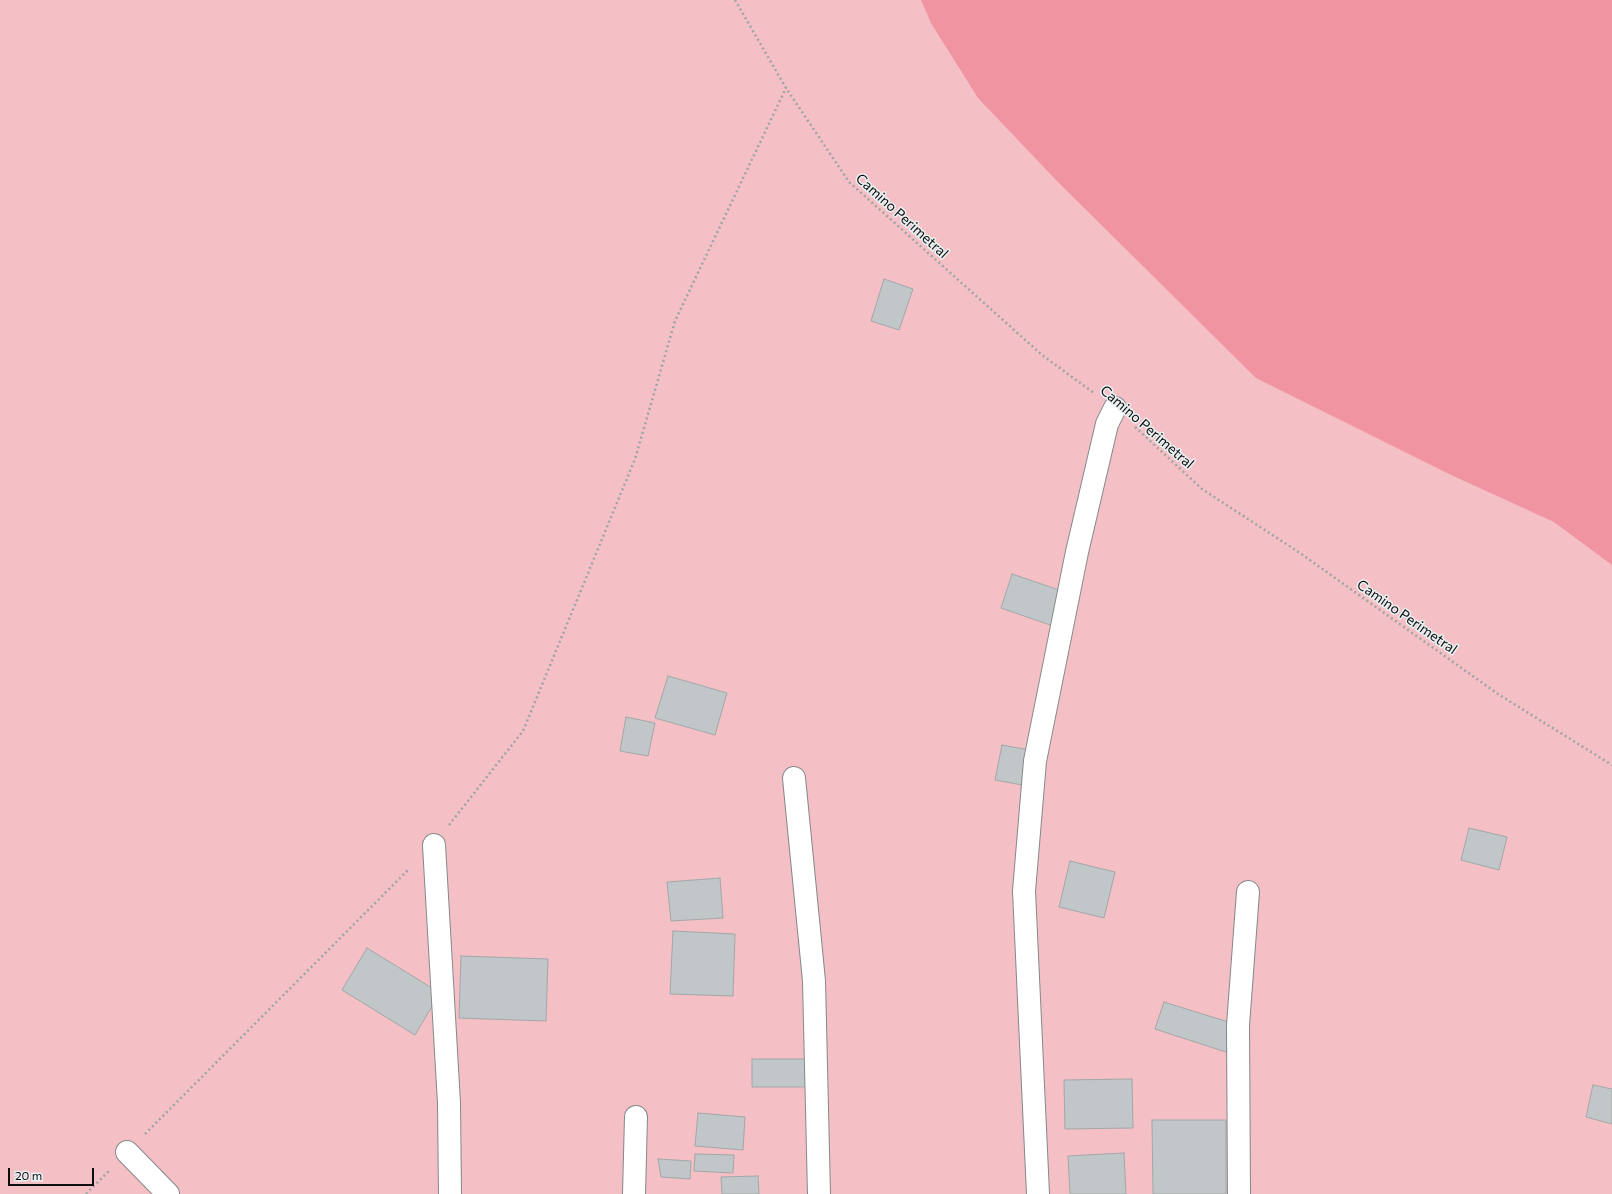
<!DOCTYPE html>
<style>
body{margin:0}
#map{position:relative;width:1612px;height:1194px;overflow:hidden;background:#e9f0f1;font-family:Commissioner,sans-serif}
canvas{display:block}
.scale{position:absolute;left:8px;top:1168px;width:86px;height:18px;box-sizing:border-box;border:2px solid #0d0f0f;border-top:0;padding-left:5px;font-size:12px;line-height:14px;white-space:nowrap;color:#0d0f0f;-webkit-text-stroke:3px #e9f0f1;paint-order:stroke}
</style>
<div id="map">
<canvas width="1612" height="1194"></canvas>
<div class="scale">20 m</div>
</div>
<script>
const g = document.querySelector('canvas').getContext('2d');
g.lineJoin = 'round';
function fill(path, color) { g.fillStyle = color; g.fill(path, 'evenodd'); }
const toPath = rows => new Path2D(rows.map(r => 'M' + r).join(''));
function trace(path, color, width, dash) { g.strokeStyle = color; g.lineWidth = width; g.lineCap = dash ? 'butt' : 'round'; g.setLineDash(dash || []); g.stroke(path); }
function write(font, color, halo, rows, align = 'center') {
  g.font = font + ' Commissioner,sans-serif'; g.lineWidth = 3; g.setLineDash([]); g.textBaseline = 'middle'; g.strokeStyle = halo; g.fillStyle = color; for (const [text, x, y, turn = 0] of rows) {
    g.save(); g.translate(x, y); g.rotate((+turn || 0) * Math.PI / 180); g.textAlign = isNaN(turn) ? turn : align; if (halo) g.strokeText(text, 0, 0); g.fillText(text, 0, 0); g.restore();
  }
}
const green = toPath([
 [0,0,1612,0,1612,1194,0,1194]
]);
const forest = toPath([
 [921,0,1612,0,1612,565,1554,522,1449,474,1256,378,1057,181,978,98,931,23]
]);
const building = toPath([
 [884,279,913,289,899,330,871,321,884,279],
 [1012,574,1065,592,1053,626,1001,608,1012,574],
 [668,676,727,693,715,735,655,718,668,676],
 [626,717,655,723,648,756,620,751,626,717],
 [1002,745,1029,750,1022,785,995,780,1002,745],
 [1469,828,1507,837,1499,870,1461,860,1469,828],
 [1070,861,1115,872,1104,918,1059,907,1070,861],
 [720,878,723,918,671,921,667,882,720,878],
 [673,931,735,934,733,996,670,994,673,931],
 [367,948,440,993,415,1035,342,990,367,948],
 [461,956,548,959,546,1021,459,1018,461,956],
 [1164,1002,1238,1025,1229,1053,1155,1029,1164,1002],
 [752,1059,807,1059,806,1087,752,1087,752,1059],
 [1132,1079,1133,1128,1065,1129,1064,1080,1132,1079],
 [1593,1085,1612,1089,1612,1124,1586,1117,1593,1085],
 [698,1113,745,1117,743,1150,695,1146,698,1113],
 [1152,1120,1226,1120,1226,1194,1153,1194,1152,1120],
 [1124,1153,1126,1194,1070,1194,1068,1156,1124,1153],
 [695,1154,734,1155,733,1173,694,1171,695,1154],
 [658,1159,691,1161,690,1179,661,1177,658,1159],
 [758,1176,759,1194,722,1194,721,1177,758,1176]
]);
const path = toPath([
 [735,0,786,88,849,182,1042,355,1094,393],
 [1135,427,1202,489,1300,553,1498,694,1612,765],
 [449,825,523,731,635,459,675,321,786,88],
 [145,1134,408,870],
 [86,1194,109,1171]
]);
const minor = toPath([
 [794,778,814,981,819,1194],
 [434,845,449,1103,450,1194],
 [127,1152,168,1194],
 [634,1194,636,1117],
 [1038,1194,1024,891,1035,761,1077,552,1107,424,1115,408],
 [1239,1194,1238,1025,1248,892]
]);
const streetNames = [
 ["Camino Perimetral",902,216,42],
 ["Camino Perimetral",1147,427,41],
 ["Camino Perimetral",1407,617,35]
];
fill(green, '#f4bfc5');
fill(forest, '#f194a2');
fill(building, '#c1c7c8');
trace(building, '#a2a8a9', 1);
trace(minor, '#83898a', 24);
trace(path, '#9fa4a5', 2.5, [2, 3]);
trace(minor, '#fff', 22);
write('14px', '#0d0f0f', '#e9f0f1', streetNames);
</script>
